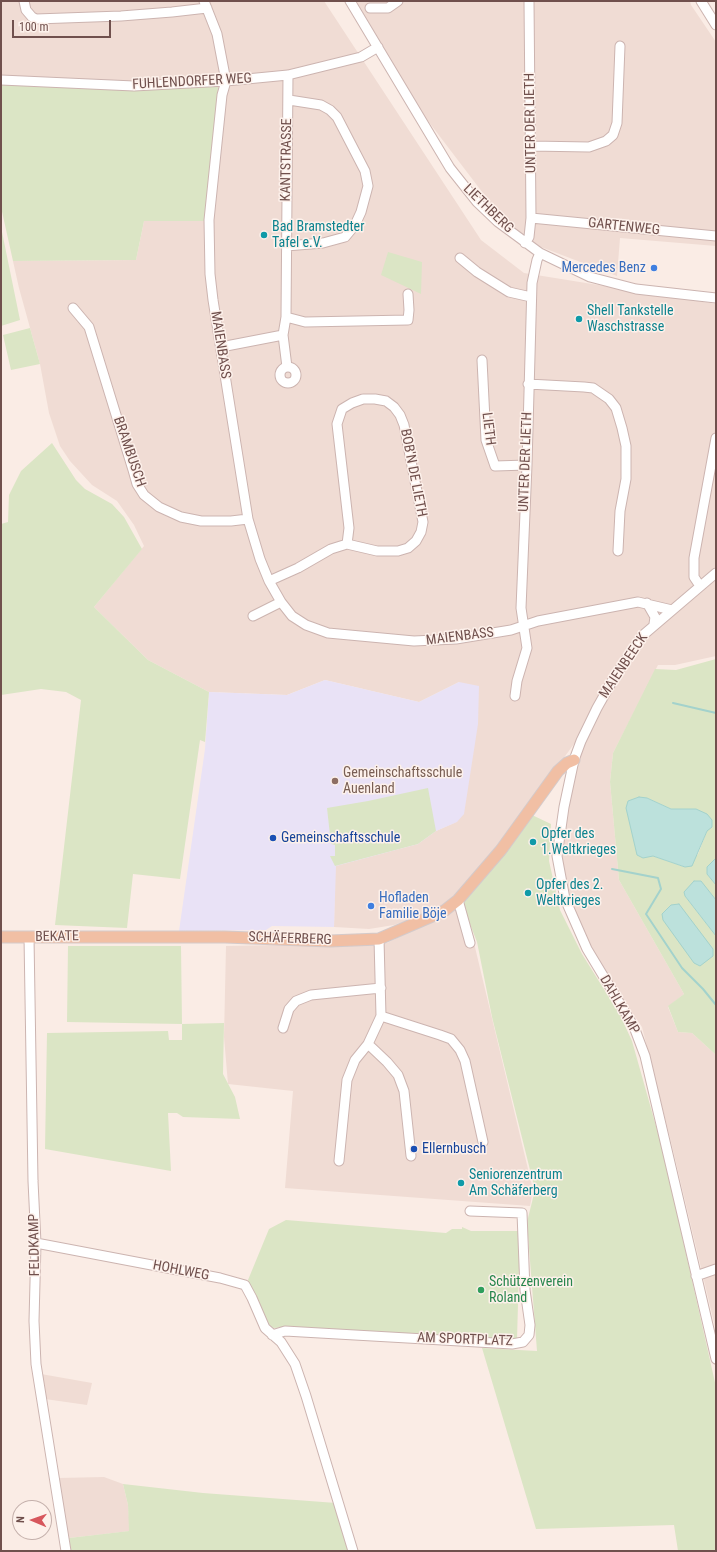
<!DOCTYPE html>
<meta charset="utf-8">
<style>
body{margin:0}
#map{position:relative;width:717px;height:1552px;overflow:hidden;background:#faece5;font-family:"Roboto Condensed",sans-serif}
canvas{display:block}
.frame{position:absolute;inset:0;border:2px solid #70504d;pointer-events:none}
.north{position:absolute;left:12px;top:1500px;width:40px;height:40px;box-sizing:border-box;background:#fdf1eb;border:1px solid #c5b1ac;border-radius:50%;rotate:272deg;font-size:11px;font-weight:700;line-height:16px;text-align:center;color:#70504d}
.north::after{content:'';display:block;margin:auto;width:14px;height:18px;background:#d7575d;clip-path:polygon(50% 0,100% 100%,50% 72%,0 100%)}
.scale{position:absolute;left:12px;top:20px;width:99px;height:18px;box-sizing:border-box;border:2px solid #70504d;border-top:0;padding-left:5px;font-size:12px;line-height:14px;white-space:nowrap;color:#70504d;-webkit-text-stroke:3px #fdf1eb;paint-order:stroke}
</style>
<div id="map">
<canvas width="717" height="1552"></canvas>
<div class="frame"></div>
<div class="north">N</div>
<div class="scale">100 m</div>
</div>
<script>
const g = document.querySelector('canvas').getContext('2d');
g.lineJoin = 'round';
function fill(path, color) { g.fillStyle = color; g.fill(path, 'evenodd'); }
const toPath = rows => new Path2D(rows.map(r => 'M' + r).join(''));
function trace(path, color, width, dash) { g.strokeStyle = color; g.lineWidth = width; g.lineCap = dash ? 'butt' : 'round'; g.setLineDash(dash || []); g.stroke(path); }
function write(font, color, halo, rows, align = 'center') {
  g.font = font + ' "Roboto Condensed",sans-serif'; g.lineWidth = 3; g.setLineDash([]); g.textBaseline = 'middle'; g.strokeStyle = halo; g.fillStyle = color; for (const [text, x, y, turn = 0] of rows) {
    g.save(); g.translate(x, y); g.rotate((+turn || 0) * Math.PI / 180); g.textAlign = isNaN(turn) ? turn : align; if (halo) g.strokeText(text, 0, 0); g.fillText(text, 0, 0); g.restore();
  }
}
const residential = toPath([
 [1,1,324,1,481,240,524,273,716,304,716,566,639,633,579,737,496,851,443,909,394,925,369,929,334,927,335,866,418,844,436,831,456,822,459,682,419,702,325,680,287,695,209,692,148,660,94,607,144,546,134,525,117,501,92,485,70,461,60,446,49,413,40,364,19,288,13,261,136,260,144,221,206,221,146,89,83,89,1,81],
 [356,1,690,1,691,5,716,42,716,246,620,238,617,276,541,247,505,222,422,113],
 [716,580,716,656,675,665,658,665,613,753,610,782,619,880,684,994,668,1007,678,1032,692,1033,716,1055,716,1331,672,1146,642,1027,588,949,566,898,559,856,566,807,584,740,615,676,646,639],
 [459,903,474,943,533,1190,530,1206,285,1188,293,1091,228,1084,224,1037,226,946,387,943,446,914],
 [41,1374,92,1383,87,1405,45,1399],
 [104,1477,123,1484,128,1505,130,1531,69,1538,58,1478]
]);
const education = toPath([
 [325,680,419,702,459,682,479,686,478,724,464,814,457,822,436,831,418,844,336,866,334,927,272,926,266,930,179,931,205,749,209,692,287,695]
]);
const green = toPath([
 [1,81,83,89,146,89,218,86,206,221,144,221,136,260,13,261,1,207],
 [1,227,20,320,1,326],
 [388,252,422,262,421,294,381,275],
 [30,328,40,364,11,370,3,335],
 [52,443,76,480,85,489,112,504,124,517,142,549,94,607,148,660,209,692,205,742,200,740,180,879,133,874,127,928,55,925,81,700,66,692,41,689,1,695,1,524,8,522,9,495,21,471],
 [716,659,716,858,707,867,707,874,716,885,716,900,700,881,685,896,716,936,716,1055,692,1033,678,1032,668,1006,684,994,619,880,610,782,613,753,655,669,676,670],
 [647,798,671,809,696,809,707,831,698,854,685,867,653,856],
 [428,788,436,831,418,844,335,866,330,856,335,856,335,845,331,844,327,808,368,801],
 [532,815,551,824,549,861,560,910,582,954,620,1015,632,1041,663,1151,716,1387,716,1551,678,1551,674,1525,536,1529,482,1348,537,1351,527,1222,535,1190,492,1017,477,942,461,901,506,853],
 [68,946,181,946,182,1024,224,1023,223,1074,235,1097,240,1119,183,1117,177,1113,168,1113,171,1171,45,1149,47,1033,168,1031,169,1040,182,1040,182,1024,67,1022],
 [286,1220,446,1233,452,1229,462,1229,462,1227,471,1231,520,1231,517,1340,301,1327,270,1328,252,1292,248,1280,269,1229],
 [123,1484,203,1493,336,1503,349,1551,71,1551,69,1538,129,1531,128,1505]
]);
const water = toPath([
 [639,797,647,798,671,809,696,809,707,814,712,820,712,827,707,831,692,866,685,867,653,856,643,858,637,855,626,808,628,801,639,797],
 [716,858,716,885,707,874,707,867,716,858],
 [694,881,701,881,716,900,716,936,685,896,684,892,694,881],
 [679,904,713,949,713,956,700,966,694,963,663,920,662,914,671,905,679,904]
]);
const stream = toPath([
 [673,703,716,713],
 [612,869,658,878,661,889,646,914,682,968,703,989,716,1005]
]);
const minor = toPath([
 [24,1,26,10,32,17,36,19,121,16,172,12,207,8],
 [204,1,217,34,226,81,222,95,209,220,210,274,213,300,248,519,260,559,269,581,281,602,292,616,306,625,328,633,414,641,456,639,511,630,538,621,638,602,672,610],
 [350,1,450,168,477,202,498,222,540,253,590,277,636,289,716,298],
 [701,1,716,25],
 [370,8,388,8,398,1],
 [1,80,134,86,226,81,288,75,361,57,378,47],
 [531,146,589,147,606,141,613,135,617,123,620,46],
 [531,218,716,236],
 [525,243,529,237,531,218,529,1],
 [286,246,323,243,345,237,355,225,361,212,368,186,365,171,337,117,330,110,321,105,289,100],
 [460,258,477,272,509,292,531,297],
 [73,308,89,327,133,470,137,484,144,495,159,507,181,517,201,521,231,521,248,519],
 [286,317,305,322,408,320,409,310,408,294],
 [283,335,287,367],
 [221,347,283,335,286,317,288,75],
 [482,360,486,440,495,466,527,465],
 '280 375a8 8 0 1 1 16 0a8 8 0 1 1-16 0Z',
 [528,384,584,387,593,388,609,399,616,408,622,428,626,446,626,479,620,511,618,551],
 [363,399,375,399,386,401,394,407,400,415,404,425,423,522,421,532,416,541,408,548,398,551,377,551,347,544,349,528,337,424,342,409,352,403,363,399],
 [716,573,642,636,615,676,597,708,581,741,574,760,564,807,557,856,565,899,587,949,634,1027,645,1056,716,1359],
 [269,581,298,568,331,549,347,544],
 [700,586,694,577,694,558,716,438],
 [647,603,655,617,654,624],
 [253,616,281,602],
 [515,696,517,681,527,648,521,608,527,465,532,283,537,260,540,253],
 [458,900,470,943],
 [29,937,33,1181,36,1243,34,1321,36,1364,66,1551],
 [381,1016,440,1035,451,1039,460,1050,465,1061,483,1142],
 [283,1028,289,1009,296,1001,311,995,381,988],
 [368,1044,387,1062,398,1075,404,1091,411,1156],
 [339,1161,347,1080,355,1060,368,1044,381,1016,379,939],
 [36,1243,220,1278,245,1285,252,1298,265,1328,281,1342,295,1364,306,1396,353,1551],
 [696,1276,716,1269],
 [272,1335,285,1331,512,1344,523,1342,529,1335,530,1325,525,1290,522,1213,470,1211]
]);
const major = toPath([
 [1,937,225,937,330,941,379,939,444,911,458,900,501,850,558,771,567,763,574,760]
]);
const markers = [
 [264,235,4,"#0f9aa8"],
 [654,268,4,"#3f7fe0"],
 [579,319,4,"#0f9aa8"],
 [335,781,4,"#8d6e63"],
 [273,838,4,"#1a4fb4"],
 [533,842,4,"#0f9aa8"],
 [528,893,4,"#0f9aa8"],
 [371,906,4,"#3f7fe0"],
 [414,1149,4,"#1a4fb4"],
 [461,1183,4,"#0f9aa8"],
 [481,1290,4,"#2e9e5b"]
];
const streetNames = [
 ["FUHLENDORFER WEG",192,82,-3],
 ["UNTER DER LIETH",531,123,-91],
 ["KANTSTRASSE",287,160,-89],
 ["LIETHBERG",488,209,44],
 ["GARTENWEG",624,227,6],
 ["MAIENBASS",220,345,81],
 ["LIETH",488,429,83],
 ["BRAMBUSCH",129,452,71],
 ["UNTER DER LIETH",526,462,-88],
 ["BOB'N DE LIETH",413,473,79],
 ["MAIENBASS",460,637,-7],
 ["MAIENBEECK",624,666,-56],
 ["BEKATE",57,937,-1],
 ["SCHÄFERBERG",290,939,2],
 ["DAHLKAMP",619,1005,60],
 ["FELDKAMP",35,1245,-91],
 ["HOHLWEG",181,1271,11],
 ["AM SPORTPLATZ",465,1340,2]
];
const cultureNames = [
 ["Bad Bramstedter",272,227],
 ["Tafel e.V.",272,243],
 ["Shell Tankstelle",587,311],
 ["Waschstrasse",587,327],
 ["Opfer des",541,834],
 ["1.Weltkrieges",541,850],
 ["Opfer des 2.",536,885],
 ["Weltkrieges",536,901],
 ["Seniorenzentrum",469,1175],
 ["Am Schäferberg",469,1191]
];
const shopNames = [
 ["Mercedes Benz",646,268],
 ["Hofladen",379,898,"left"],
 ["Familie Böje",379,914,"left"]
];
const educationNames = [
 ["Gemeinschaftsschule",343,773],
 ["Auenland",343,789]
];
const transitNames = [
 ["Gemeinschaftsschule",281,838],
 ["Ellernbusch",422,1149]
];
const leisureNames = [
 ["Schützenverein",489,1282],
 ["Roland",489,1298]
];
fill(residential, '#f0dcd4');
fill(education, '#e9e2f6');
fill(green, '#dbe5c5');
fill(water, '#bce1dc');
trace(water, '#a3d2cc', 1);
trace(stream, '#a3d2cc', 2);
trace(minor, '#ccb4b0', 11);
trace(major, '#d4caca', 13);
trace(minor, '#fff', 9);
trace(major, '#f1bfa4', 11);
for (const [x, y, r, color] of markers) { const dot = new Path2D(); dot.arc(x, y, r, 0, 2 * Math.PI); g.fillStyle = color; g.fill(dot); trace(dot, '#fdf1eb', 1.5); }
write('14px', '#70504d', '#fdf1eb', streetNames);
write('14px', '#0d838f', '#fdf1eb', cultureNames, 'left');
write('14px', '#366cbe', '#fdf1eb', shopNames, 'right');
write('14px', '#785e54', '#fdf1eb', educationNames, 'left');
write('14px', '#164399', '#fdf1eb', transitNames, 'left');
write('14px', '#27864d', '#fdf1eb', leisureNames, 'left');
</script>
